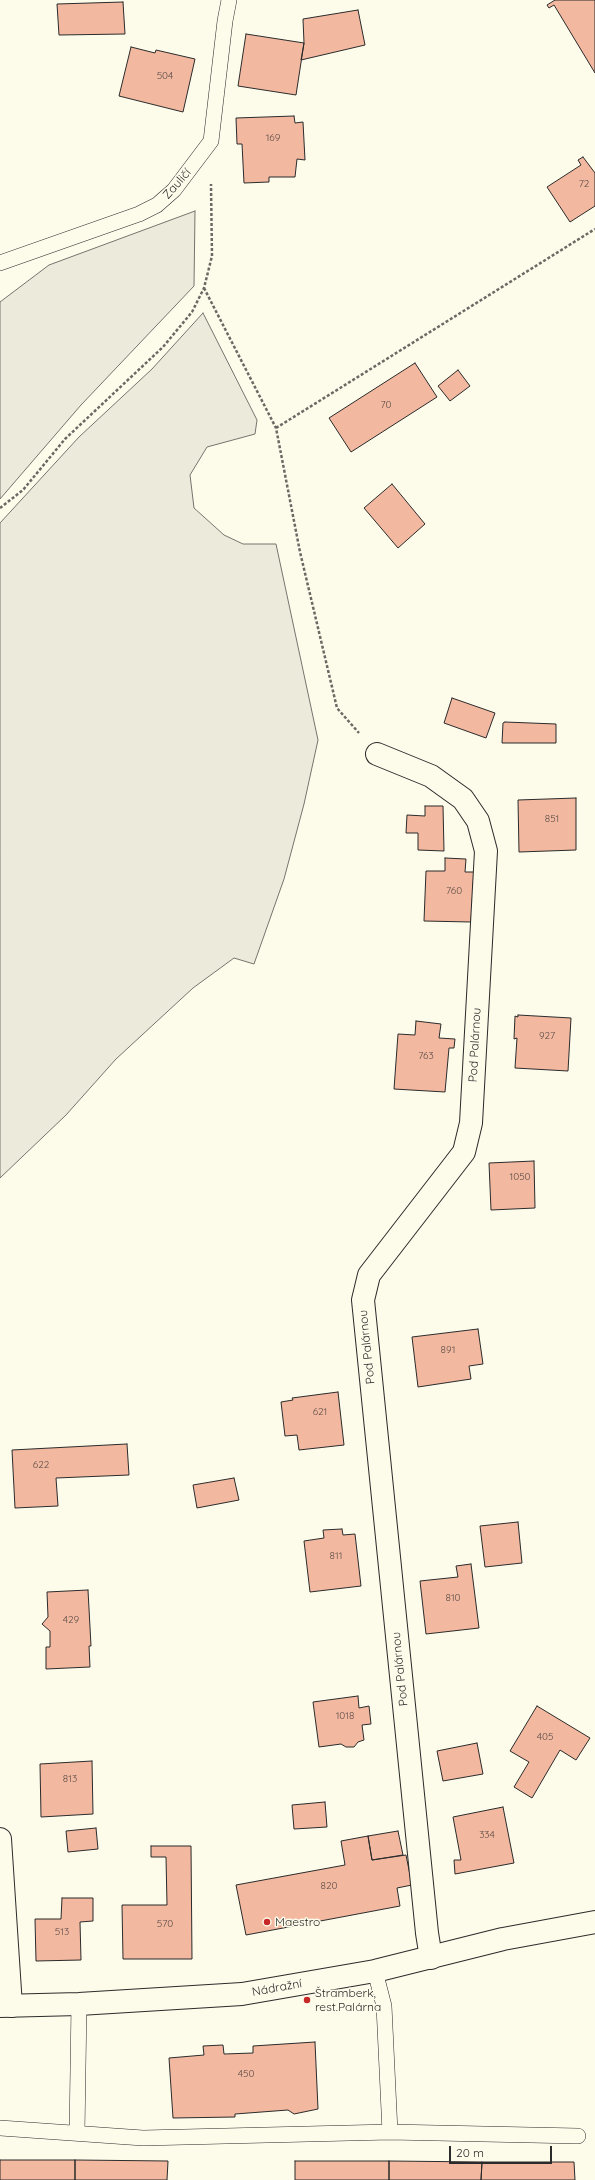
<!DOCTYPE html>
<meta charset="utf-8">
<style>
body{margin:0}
#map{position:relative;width:595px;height:2180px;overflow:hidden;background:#fdfbea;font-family:Quicksand,sans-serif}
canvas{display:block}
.scale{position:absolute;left:449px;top:2146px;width:103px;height:18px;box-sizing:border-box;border:2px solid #2b2b2b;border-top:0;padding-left:5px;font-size:12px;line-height:14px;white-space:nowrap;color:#2b2b2b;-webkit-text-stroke:3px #fdfbea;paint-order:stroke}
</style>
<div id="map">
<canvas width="595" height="2180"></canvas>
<div class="scale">20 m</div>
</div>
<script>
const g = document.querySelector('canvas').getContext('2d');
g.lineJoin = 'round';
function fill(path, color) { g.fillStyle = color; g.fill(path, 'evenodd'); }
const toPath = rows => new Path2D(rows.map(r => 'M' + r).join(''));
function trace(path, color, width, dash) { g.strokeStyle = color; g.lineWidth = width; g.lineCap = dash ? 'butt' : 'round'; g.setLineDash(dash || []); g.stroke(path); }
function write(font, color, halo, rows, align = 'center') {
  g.font = font + ' Quicksand,sans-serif'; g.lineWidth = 3; g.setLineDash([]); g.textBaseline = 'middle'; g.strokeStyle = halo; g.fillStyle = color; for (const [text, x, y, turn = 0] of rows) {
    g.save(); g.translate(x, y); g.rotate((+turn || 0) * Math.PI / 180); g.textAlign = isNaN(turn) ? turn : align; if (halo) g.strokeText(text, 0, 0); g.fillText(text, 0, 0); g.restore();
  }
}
const green = toPath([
 [195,211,194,286,81,405,0,499,0,302,49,265,195,211],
 [203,313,257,420,255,434,207,447,190,475,194,508,224,535,243,544,276,544,318,740,304,804,284,879,254,964,234,958,193,988,116,1059,66,1115,0,1178,0,523,79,437,152,369,203,313]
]);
const building = toPath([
 [555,0,595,0,595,73,554,5,549,8,547,5,555,0],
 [123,2,125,34,59,35,57,4,123,2],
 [358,10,365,45,301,60,304,43,303,19,358,10],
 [246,34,304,43,296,95,238,86,246,34],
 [131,47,155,53,156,50,195,59,183,112,119,96,131,47],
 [294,116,295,123,303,122,305,160,297,159,295,177,269,177,269,182,244,183,242,144,237,144,236,118,294,116],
 [583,157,595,173,595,206,570,222,547,187,581,165,578,160,583,157],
 [415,363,437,397,351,452,329,418,415,363],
 [458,370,470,386,450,401,438,386,458,370],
 [392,484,425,524,398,548,364,508,392,484],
 [452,698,495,713,486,738,444,723,452,698],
 [505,722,556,724,556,743,502,743,503,723,505,722],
 [576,798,576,850,519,852,518,800,576,798],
 [425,806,443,806,444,851,418,850,418,833,406,833,407,815,425,816,425,806],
 [445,858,466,859,465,872,474,872,471,922,424,921,426,871,445,871,445,858],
 [518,1015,571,1018,568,1071,515,1068,517,1038,514,1039,515,1016,518,1017,518,1015],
 [416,1021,441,1024,439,1038,455,1039,454,1048,449,1048,445,1092,394,1089,398,1034,415,1035,416,1021],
 [534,1161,535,1208,491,1210,489,1163,534,1161],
 [478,1329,483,1364,469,1366,471,1379,418,1387,412,1337,478,1329],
 [338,1392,344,1445,299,1450,297,1435,285,1436,281,1402,293,1400,292,1398,338,1392],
 [127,1444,129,1475,56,1478,58,1506,15,1508,12,1450,127,1444],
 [234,1478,239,1500,197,1508,193,1485,234,1478],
 [518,1522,522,1563,485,1567,480,1526,518,1522],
 [342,1529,343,1535,355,1534,361,1586,310,1592,304,1541,324,1538,323,1530,342,1529],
 [471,1564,479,1628,426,1634,420,1581,458,1577,456,1566,471,1564],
 [88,1590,91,1646,89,1646,90,1667,46,1669,46,1647,50,1647,50,1631,42,1624,48,1617,47,1592,88,1590],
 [358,1696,359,1708,369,1706,371,1724,362,1725,364,1740,358,1742,354,1747,346,1747,341,1744,319,1747,313,1702,358,1696],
 [537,1706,590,1738,576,1760,560,1750,532,1798,514,1787,529,1762,510,1751,537,1706],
 [477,1743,483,1774,443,1781,437,1751,477,1743],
 [92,1761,93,1814,41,1817,40,1764,92,1761],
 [325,1802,327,1827,294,1829,292,1805,325,1802],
 [503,1807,514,1863,455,1874,454,1860,461,1860,453,1817,503,1807],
 [96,1828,98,1849,68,1852,66,1831,96,1828],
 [398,1831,403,1855,372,1860,368,1836,398,1831],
 [368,1836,372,1860,406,1855,412,1885,397,1888,400,1906,246,1935,236,1885,345,1865,341,1841,368,1836],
 [151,1846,191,1846,192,1959,123,1959,122,1905,167,1905,166,1857,151,1857,151,1846],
 [62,1898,93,1898,93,1921,80,1922,81,1960,36,1961,35,1919,61,1919,62,1898],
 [315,2042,318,2109,294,2114,288,2110,235,2114,235,2117,173,2118,169,2058,204,2055,203,2046,223,2045,224,2054,253,2053,253,2046,315,2042],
 [0,2160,75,2160,75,2180,0,2180,0,2160],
 [75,2160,168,2161,167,2180,75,2180,75,2160],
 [295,2161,389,2161,389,2180,295,2180,295,2161],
 [389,2161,482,2162,481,2180,389,2180,389,2161],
 [482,2162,574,2162,575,2180,481,2180,482,2162]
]);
const path = toPath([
 [204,288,276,428,300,552,337,708,359,733],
 [276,428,595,229],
 [0,508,23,490,65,439,163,347,192,312,204,288,212,256,211,184]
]);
const service = toPath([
 [0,263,139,214,157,205,174,190,211,141,225,21,229,0],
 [375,1971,384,2006,390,2132,578,2136],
 [0,2128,143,2138,390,2132],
 [77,2133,79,2004]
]);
const minor = toPath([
 [377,754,431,776,463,799,478,821,486,851,471,1123,464,1152,369,1275,363,1300,427,1933,431,1958],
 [0,1839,11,2006]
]);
const secondary = toPath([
 [0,2006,79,2004,242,1994,375,1971,503,1939,595,1922]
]);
const markers = [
 [267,1922,4,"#c62828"],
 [307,2000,4,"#c62828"]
];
const numberNames = [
 ["504",165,76],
 ["169",273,138],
 ["72",584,184],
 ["70",386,405],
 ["851",552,819],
 ["760",454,891],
 ["927",547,1036],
 ["763",426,1056],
 ["1050",520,1177],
 ["891",448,1350],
 ["621",320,1412],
 ["622",41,1465],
 ["811",336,1556],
 ["810",453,1598],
 ["429",71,1620],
 ["1018",345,1716],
 ["405",545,1737],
 ["813",70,1779],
 ["334",487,1835],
 ["820",329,1886],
 ["570",165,1924],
 ["513",62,1932],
 ["450",246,2074]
];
const streetNames = [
 ["Zauličí",177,184,-49],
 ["Pod Palárnou",475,1045,-87],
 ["Pod Palárnou",367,1347,-96],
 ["Pod Palárnou",400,1669,-96],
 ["Nádražní",277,1988,-10]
];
const poiNames = [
 ["Maestro",275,1922],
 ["Štramberk,",315,1993],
 ["rest.Palárna",315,2007]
];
fill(green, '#ecebdb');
trace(green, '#74746e', 1);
fill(building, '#f2b8a0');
trace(building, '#2b2b2b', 1);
trace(service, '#2b2b2b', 16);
trace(minor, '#2b2b2b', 24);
trace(secondary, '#2b2b2b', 24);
trace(path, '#6a6964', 2.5, [3, 2]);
trace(service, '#fdfbea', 15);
trace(minor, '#fdfbea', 22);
trace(secondary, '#fdfbea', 22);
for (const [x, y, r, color] of markers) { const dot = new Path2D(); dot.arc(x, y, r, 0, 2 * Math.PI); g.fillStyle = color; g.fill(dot); trace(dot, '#fdfbea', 1.5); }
write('10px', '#5d4e48', null, numberNames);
write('12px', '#2b2b2b', '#fdfbea', streetNames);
write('12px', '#2b2b2b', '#fdfbea', poiNames, 'left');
</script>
